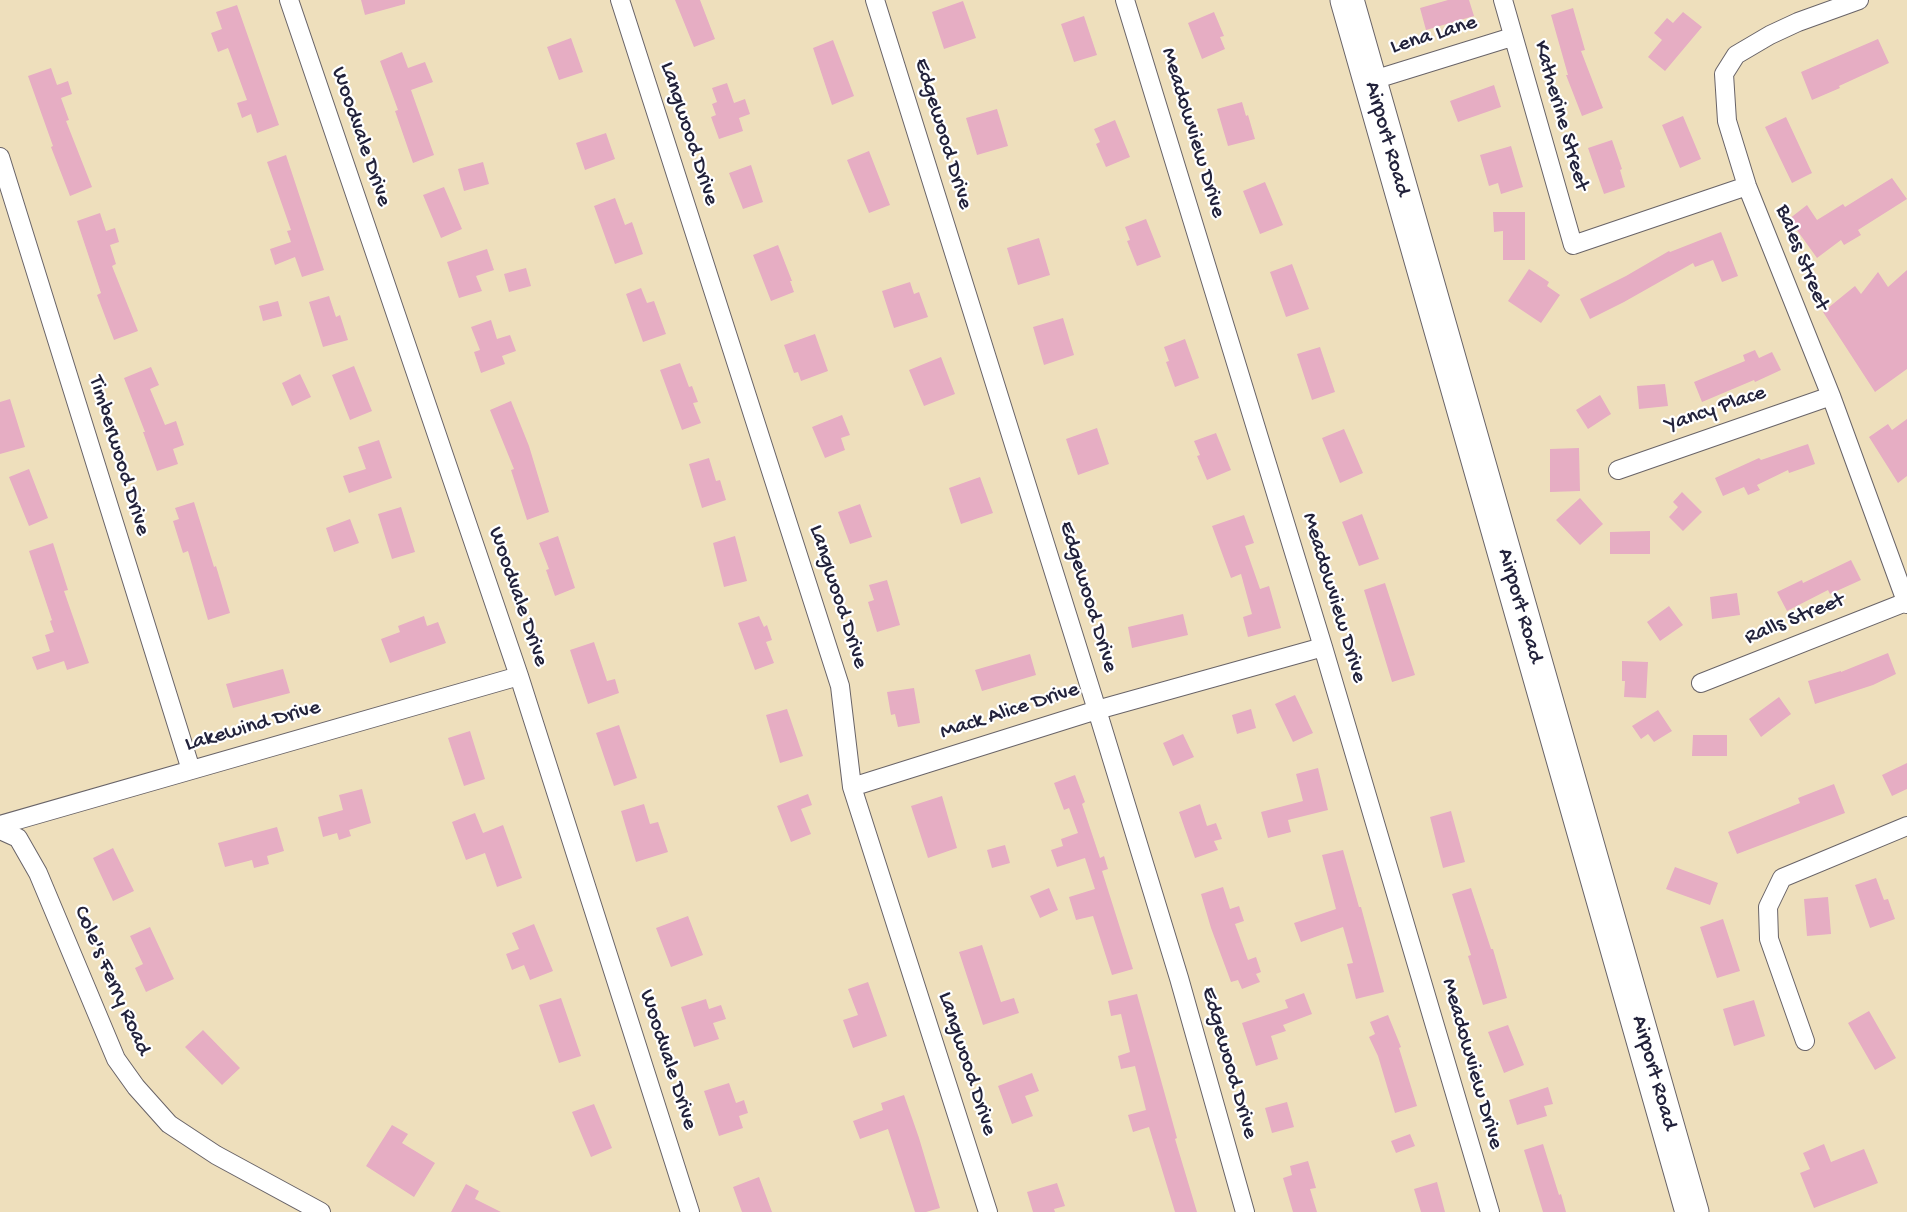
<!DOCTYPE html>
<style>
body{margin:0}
canvas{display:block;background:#eedfbc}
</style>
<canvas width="1907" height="1212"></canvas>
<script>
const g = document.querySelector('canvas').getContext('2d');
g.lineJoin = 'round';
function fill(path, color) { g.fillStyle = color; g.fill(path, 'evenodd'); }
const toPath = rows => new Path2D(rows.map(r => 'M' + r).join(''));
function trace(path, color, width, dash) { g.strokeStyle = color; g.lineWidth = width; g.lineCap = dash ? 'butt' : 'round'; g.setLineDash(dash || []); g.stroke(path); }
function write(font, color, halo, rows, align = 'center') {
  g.font = font + ' "Gochi Hand",sans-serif'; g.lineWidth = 4.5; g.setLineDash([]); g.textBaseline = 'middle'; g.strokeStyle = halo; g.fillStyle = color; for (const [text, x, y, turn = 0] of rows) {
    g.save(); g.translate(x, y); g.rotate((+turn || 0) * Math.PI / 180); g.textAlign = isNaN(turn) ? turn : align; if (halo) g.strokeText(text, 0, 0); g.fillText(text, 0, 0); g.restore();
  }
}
const building = toPath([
 [361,0,405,0,405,4,365,15],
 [675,0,700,0,715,39,694,47],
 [1448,0,1469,0,1474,16,1426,30,1420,8],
 [963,1,976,38,944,49,932,12],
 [237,5,279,125,257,133,251,114,242,118,237,103,247,100,228,48,218,52,211,33,222,29,216,12],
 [1573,8,1585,50,1581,51,1603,108,1582,116,1566,75,1568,75,1551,15],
 [1214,12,1224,36,1220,37,1225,49,1202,59,1188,23],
 [1683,12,1702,27,1665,71,1648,57,1662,40,1654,33,1667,18,1673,23],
 [1084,16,1097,55,1074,62,1061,24],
 [571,38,583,72,559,80,547,47],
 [1878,39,1889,63,1839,86,1840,88,1812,100,1801,72],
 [833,40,854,96,832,105,813,48],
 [402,52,408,68,425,62,433,82,411,90,434,155,413,163,395,111,398,110,380,61],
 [51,68,57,85,68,81,72,94,61,98,69,120,66,121,92,187,70,196,51,147,53,146,28,76],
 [727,83,734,103,745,99,750,114,739,118,743,131,719,139,711,117,716,115,712,104,717,102,712,88],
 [1494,85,1501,107,1458,122,1450,101],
 [1242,102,1246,116,1248,115,1255,139,1228,146,1217,109],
 [997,109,1008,146,977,155,966,118],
 [1683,116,1701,159,1680,168,1662,125],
 [1786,117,1812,173,1792,183,1765,127],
 [1115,120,1130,157,1106,167,1096,144,1100,142,1094,129],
 [606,133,615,159,585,170,576,143],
 [1612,140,1622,169,1620,170,1625,187,1604,194,1588,148],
 [1511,146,1523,187,1501,194,1498,183,1489,186,1480,155],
 [869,151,890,205,869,213,847,160],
 [286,155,324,270,302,277,295,257,275,265,270,249,291,242,287,231,291,230,267,162],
 [483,162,489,184,464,191,458,169],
 [751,165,763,202,743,209,729,173],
 [1892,178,1907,199,1858,230,1861,235,1844,245,1841,240,1817,258,1789,219,1807,205,1817,220,1843,204,1845,207],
 [1265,182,1283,225,1260,234,1243,191],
 [444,187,462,229,441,238,423,195],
 [615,198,625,225,632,222,643,254,615,264,594,206],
 [1493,212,1525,212,1525,260,1503,260,1503,231,1494,232],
 [100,213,106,231,115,228,119,242,110,245,116,264,112,266,138,331,114,340,97,295,101,293,77,221],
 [1146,219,1161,257,1137,266,1127,241,1130,240,1125,227],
 [1721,232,1738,276,1722,282,1713,260,1695,267,1693,263,1624,302,1590,319,1580,299,1626,276,1669,251,1670,252],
 [1039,238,1050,275,1018,285,1007,248],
 [778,245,792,281,790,281,794,292,771,301,753,255],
 [487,249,494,270,476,276,482,291,459,298,447,262],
 [1292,264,1309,309,1286,317,1270,272],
 [526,268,531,286,509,292,504,274],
 [1529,269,1549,282,1547,286,1560,295,1541,323,1508,301],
 [1907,270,1907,369,1875,392,1823,312,1855,286,1861,294,1878,272,1888,287],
 [910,282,914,294,919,292,928,317,894,328,882,291],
 [641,288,647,303,654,301,666,334,643,342,626,294],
 [329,296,336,317,340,315,348,340,323,347,309,302],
 [278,301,282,316,263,321,259,306],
 [1063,318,1074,355,1044,365,1033,327],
 [491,320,497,339,510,335,516,351,502,356,505,364,481,373,474,352,480,350,471,327],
 [815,334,828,371,801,381,798,372,794,373,784,345],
 [1185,339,1199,378,1175,387,1166,362,1169,361,1164,347],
 [1320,347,1335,392,1312,400,1297,354],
 [1755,350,1759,358,1772,352,1781,370,1755,382,1754,380,1702,402,1694,382,1745,361,1743,355],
 [941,357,955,394,924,406,909,370],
 [680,363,689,387,692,386,698,402,693,403,701,423,682,430,660,370],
 [354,366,372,411,350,420,332,375],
 [151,367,159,385,150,389,165,425,176,421,184,445,173,449,178,464,157,471,143,432,145,432,124,378],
 [300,374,311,397,292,406,282,383],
 [1665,384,1668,406,1639,409,1637,386],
 [1600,395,1611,414,1588,429,1576,410],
 [10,399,25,447,0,454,0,402],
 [511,401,529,446,549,512,527,520,511,470,514,469,490,410],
 [842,415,850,435,841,438,845,450,825,458,812,427],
 [1907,419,1907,476,1898,483,1869,437,1888,424,1892,430],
 [1097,428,1109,464,1078,475,1066,439],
 [1344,429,1363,473,1340,483,1322,438],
 [1216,433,1231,470,1207,480,1197,456,1200,455,1194,441],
 [379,440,392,478,349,493,343,476,366,469,358,447],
 [1808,444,1815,464,1789,473,1788,470,1757,485,1760,490,1748,495,1744,487,1723,496,1715,478,1759,458,1761,460],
 [1579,448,1580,491,1550,492,1550,449],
 [709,458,716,481,720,480,726,500,702,508,689,464],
 [29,469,48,518,29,526,9,477],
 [980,477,993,513,961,524,949,488],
 [1682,492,1702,512,1683,531,1669,517,1678,507,1673,502],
 [1580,498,1603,524,1580,545,1556,520],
 [194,502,214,567,216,566,230,613,208,620,188,551,183,553,173,521,179,519,175,508],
 [860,504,872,537,850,544,838,512],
 [401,507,415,552,392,559,378,514],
 [1362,514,1379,559,1359,566,1342,522],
 [1244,515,1254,543,1245,546,1260,589,1269,586,1281,628,1248,637,1243,617,1252,614,1241,574,1231,578,1212,526],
 [350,519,359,543,334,552,326,528],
 [1650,531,1650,554,1610,554,1610,532],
 [558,536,575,588,555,596,546,570,549,569,539,543],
 [735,536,747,581,724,587,713,543],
 [53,543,68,590,64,591,89,663,67,670,64,661,37,670,32,657,50,651,45,635,54,632,50,621,52,620,29,551],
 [1851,560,1861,580,1830,594,1828,590,1787,611,1777,592,1802,580,1803,583],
 [887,580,900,625,877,632,868,602,874,600,869,585],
 [1385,583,1415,675,1392,682,1364,590],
 [1737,593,1740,615,1712,619,1710,597],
 [1669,606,1683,625,1660,641,1647,622],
 [1183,614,1188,635,1132,648,1128,627],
 [424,616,427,626,438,622,446,643,390,663,381,639,400,632,398,626],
 [759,616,764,627,767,625,772,640,766,642,774,663,755,670,738,623],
 [594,642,607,681,615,679,619,693,588,704,570,650],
 [1888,653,1896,674,1873,685,1815,704,1808,681,1841,671,1841,672],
 [1030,654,1036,675,982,691,975,670],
 [1622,661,1648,662,1646,698,1624,697,1625,681,1622,681],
 [283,669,290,693,233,708,226,684],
 [914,688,920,723,898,727,895,714,891,715,887,692],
 [1295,695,1313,733,1293,742,1275,704],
 [1779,697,1791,714,1761,737,1749,719],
 [787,709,803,756,780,763,766,715],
 [1251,709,1256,728,1237,734,1232,715],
 [1658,710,1672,731,1654,742,1648,734,1641,739,1632,726],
 [619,725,637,778,614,786,596,733],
 [470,731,485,779,464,786,448,738],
 [1183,734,1194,757,1173,766,1163,743],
 [1693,735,1727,735,1727,756,1692,756],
 [1907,763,1907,789,1892,796,1882,775],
 [1318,768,1328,810,1288,820,1291,832,1268,838,1261,812,1303,801,1296,774],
 [1075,775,1085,802,1082,804,1100,858,1104,856,1108,869,1102,871,1133,969,1112,975,1093,916,1076,920,1069,897,1095,889,1085,858,1057,867,1051,850,1063,846,1061,839,1078,833,1069,808,1064,810,1054,783],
 [1834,784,1845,813,1737,854,1728,832,1800,803,1798,798],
 [362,789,371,823,349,830,351,836,339,840,337,833,323,837,318,817,343,810,339,795],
 [808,794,812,805,801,809,811,834,791,842,777,806],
 [942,796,957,848,928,858,911,806],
 [644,804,650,824,658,822,668,852,636,862,621,811],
 [1200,804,1207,826,1216,823,1222,839,1214,841,1218,850,1195,858,1179,812],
 [1451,811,1465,862,1443,868,1430,817],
 [475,813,483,833,503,825,522,878,497,887,485,853,466,860,452,822],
 [277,827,284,851,267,856,269,864,254,868,252,860,225,867,218,843],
 [1005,845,1010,863,992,868,987,850],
 [113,848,134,891,113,901,93,858],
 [1343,850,1359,907,1361,907,1384,992,1356,999,1347,964,1353,963,1343,927,1301,942,1294,923,1336,909,1322,855],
 [1675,867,1718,883,1710,905,1666,889],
 [1876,878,1884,900,1888,899,1895,919,1870,928,1855,885],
 [1223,887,1230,909,1239,906,1244,921,1235,924,1248,960,1256,957,1261,972,1256,974,1260,982,1242,989,1238,980,1231,982,1211,928,1201,894],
 [1049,888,1058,910,1040,918,1030,896],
 [1471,888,1491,949,1493,949,1507,998,1483,1005,1468,956,1471,955,1452,894],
 [1828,897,1831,934,1807,936,1804,899],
 [688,916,703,955,671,967,656,928],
 [1723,919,1740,971,1717,978,1700,927],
 [534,924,553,971,530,980,524,965,512,970,506,954,519,949,512,933],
 [150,927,174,979,146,992,135,968,143,964,130,936],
 [982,945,1001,1002,1014,998,1019,1013,983,1025,959,952],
 [868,982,887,1036,853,1048,843,1020,858,1015,848,989],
 [1304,993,1312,1014,1283,1025,1286,1031,1271,1036,1278,1059,1256,1066,1242,1023,1288,1008,1285,1000],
 [1137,994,1177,1138,1175,1139,1197,1212,1175,1212,1149,1127,1133,1132,1128,1115,1146,1110,1135,1066,1121,1069,1118,1056,1130,1052,1121,1014,1111,1016,1108,1001],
 [561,998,581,1056,559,1063,539,1005],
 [706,999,709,1009,721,1005,726,1019,713,1023,719,1039,694,1047,681,1007],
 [1754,1000,1765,1036,1734,1046,1723,1009],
 [1869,1011,1896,1058,1875,1070,1848,1023],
 [1388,1015,1401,1047,1399,1048,1417,1106,1395,1113,1378,1056,1369,1037,1375,1034,1370,1022],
 [1508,1025,1524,1065,1504,1073,1488,1032],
 [203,1030,240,1068,222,1085,185,1047],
 [1032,1073,1039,1091,1025,1096,1033,1116,1012,1124,998,1086],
 [729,1083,736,1103,744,1100,748,1113,739,1116,743,1128,719,1136,704,1091],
 [1548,1087,1553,1104,1544,1106,1547,1116,1517,1125,1509,1100],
 [904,1095,919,1138,940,1208,926,1212,915,1212,888,1129,860,1139,853,1121,883,1110,881,1103],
 [1287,1102,1294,1127,1272,1133,1265,1108],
 [594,1104,612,1148,591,1157,572,1112],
 [392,1125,408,1134,402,1143,435,1163,414,1197,366,1166],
 [1410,1134,1415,1146,1396,1153,1391,1141],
 [1543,1144,1559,1195,1561,1194,1566,1212,1543,1212,1524,1150],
 [1824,1144,1831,1162,1864,1149,1878,1183,1814,1208,1800,1173,1810,1169,1803,1153],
 [1308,1161,1316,1188,1310,1189,1317,1212,1293,1212,1283,1178,1292,1175,1290,1166],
 [759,1177,772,1212,742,1212,733,1187],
 [1437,1182,1445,1212,1421,1212,1414,1189],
 [1057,1183,1065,1206,1054,1209,1055,1212,1033,1212,1027,1192],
 [466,1184,479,1191,475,1199,501,1212,451,1212]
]);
const street = toPath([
 [289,0,519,676,690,1212],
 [620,0,840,686,852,787,988,1212],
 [875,0,1097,710,1179,978,1245,1212],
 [1125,0,1323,647,1490,1212],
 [1503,0,1573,245,1747,186],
 [1859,0,1798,22,1770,35,1736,55,1724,74,1727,121,1747,186,1831,396,1907,604],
 [1370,81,1512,37],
 [0,157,191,770],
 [1618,470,1831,396],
 [1701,683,1906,602],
 [852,787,1097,710,1323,647],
 [0,825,519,676],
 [0,830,18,838,38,873,116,1059,136,1087,169,1124,216,1155,321,1212],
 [1805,1041,1769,939,1768,907,1782,878,1907,826]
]);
const highway = toPath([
 [1347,0,1692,1212]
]);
const streetNames = [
 ["Lena Lane",1434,36,-17],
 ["Katherine Street",1560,116,74],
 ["Meadowview Drive",1192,133,73],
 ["Langwood Drive",688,134,72],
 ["Edgewood Drive",942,134,73],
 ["Woodvale Drive",360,137,71],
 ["Airport Road",1386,139,74],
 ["Bales Street",1801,258,68],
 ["Yancy Place",1716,410,-19],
 ["Timberwood Drive",118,456,73],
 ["Woodvale Drive",517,597,71],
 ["Langwood Drive",837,597,72],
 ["Edgewood Drive",1087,597,73],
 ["Meadowview Drive",1333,598,73],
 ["Airport Road",1519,606,74],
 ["Ralls Street",1795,620,-22],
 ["Mack Alice Drive",1010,712,-18],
 ["Lakewind Drive",253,727,-16],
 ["Cole's Ferry Road",111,981,66],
 ["Woodvale Drive",667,1060,72],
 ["Edgewood Drive",1228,1063,74],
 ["Langwood Drive",966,1064,72],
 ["Meadowview Drive",1471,1064,74],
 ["Airport Road",1653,1073,74]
];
fill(building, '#e6adc3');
trace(street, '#696468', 20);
trace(highway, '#696468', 35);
trace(street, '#fff', 18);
trace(highway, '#fff', 33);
write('22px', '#22223b', '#fff', streetNames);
</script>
